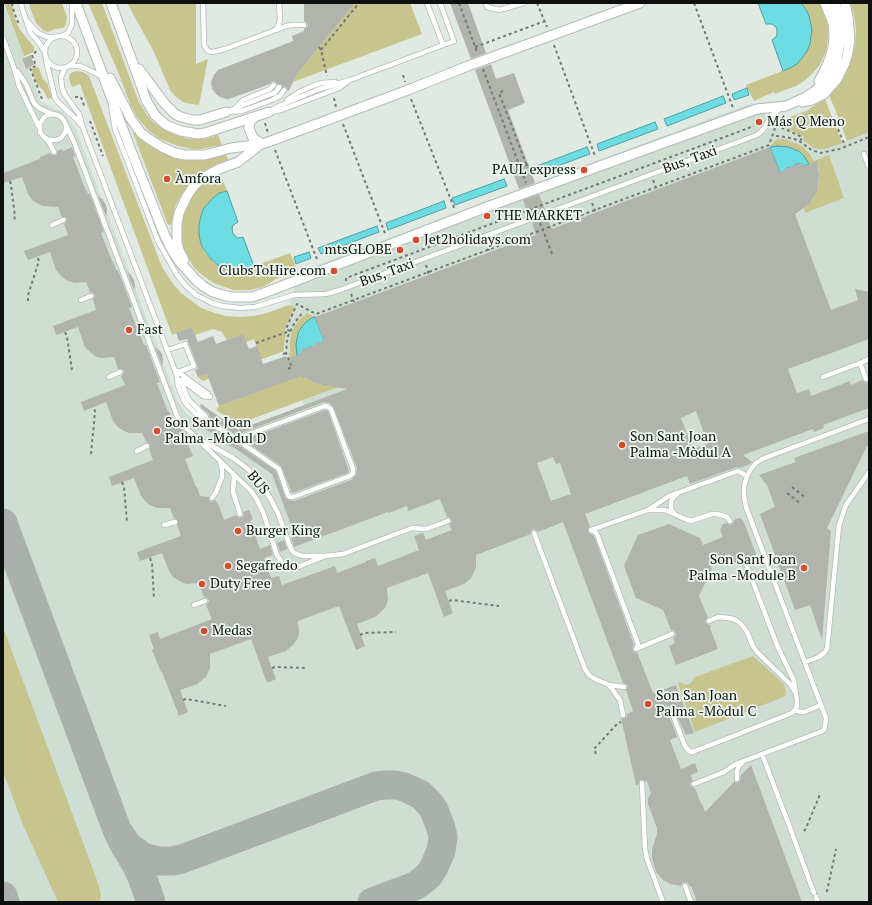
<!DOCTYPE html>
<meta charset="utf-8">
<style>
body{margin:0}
#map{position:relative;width:872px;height:905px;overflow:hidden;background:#e1e9e3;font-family:"PT Serif",serif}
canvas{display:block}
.frame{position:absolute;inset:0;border:4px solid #0d100e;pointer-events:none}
</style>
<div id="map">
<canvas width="872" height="905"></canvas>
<div class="frame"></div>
</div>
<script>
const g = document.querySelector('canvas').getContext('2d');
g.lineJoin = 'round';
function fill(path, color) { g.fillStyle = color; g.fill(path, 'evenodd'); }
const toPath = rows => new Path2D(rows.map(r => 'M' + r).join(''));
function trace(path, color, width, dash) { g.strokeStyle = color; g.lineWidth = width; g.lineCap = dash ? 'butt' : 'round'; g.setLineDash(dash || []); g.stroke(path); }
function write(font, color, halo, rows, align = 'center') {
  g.font = font + ' "PT Serif",serif'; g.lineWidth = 3.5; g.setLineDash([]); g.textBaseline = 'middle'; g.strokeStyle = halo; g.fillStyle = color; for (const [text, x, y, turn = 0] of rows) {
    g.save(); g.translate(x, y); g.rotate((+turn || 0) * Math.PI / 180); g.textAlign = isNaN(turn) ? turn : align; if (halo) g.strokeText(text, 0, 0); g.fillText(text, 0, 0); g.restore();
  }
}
const built = toPath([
 [3,3,25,58,22,59,25,69,28,68,41,102,63,112,68,118,76,130,178,402,184,411,191,418,201,404,240,431,304,405,274,315,289,309,298,272,752,103,773,121,828,148,869,132,869,902,3,902]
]);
const green = toPath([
 [4,3,12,3,14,16,17,24,21,31,34,47,34,51,32,53,24,56],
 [29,3,62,3,67,17,66,25,63,28,55,29,48,32,44,31,36,23,30,8],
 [88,3,102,3,138,100,147,115,153,122,159,126,171,133,185,138,192,139,205,139,218,135,222,145,201,149,192,149,178,146,158,138,146,128,137,117,131,106,116,67],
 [127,3,196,3,196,64,208,59,199,105,191,104,183,102,175,96,170,90,154,52],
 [355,3,410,3,422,34,293,82,298,73],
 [801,3,822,3,826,14,828,25,828,37,827,48,824,56,819,66,810,76,804,81,796,86,775,94,774,92,754,101,746,85,790,68,809,16,807,11],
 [850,3,869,3,869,132,847,141,841,125,839,126,837,122,839,119,829,95,838,86,845,74,851,60,855,46,856,30,854,15],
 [37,67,39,68,43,79,47,83,52,98,48,99,43,90,37,84,31,69],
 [76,71,83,72,89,76,162,267,173,284,181,293,201,308,212,312,225,316,241,317,254,316,267,313,289,305,295,307,284,331,286,332,284,345,284,351,203,381,201,380,198,377,259,354,254,339,246,342,243,334,227,340,222,332,213,329,195,335,192,327,172,335,80,84,72,87,69,79,69,76,71,73],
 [825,99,842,143,825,149,818,149,814,148,803,140,804,137,780,125,782,120,806,111],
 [135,131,153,147,161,152,173,157,187,160,197,160,213,158,226,154,229,162,213,167,206,170,196,177,190,183,179,199,175,207,172,224,168,225,133,133],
 [779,139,784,139,798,144,803,147,809,153,814,161,829,155,844,198,805,213,804,208,810,203,813,198,818,187,819,175,818,165,816,162,809,164,800,152,789,147,770,147,775,140],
 [220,173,227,191,219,193,213,198,203,209,201,216,200,240,202,247,205,253,214,262,219,266,224,269,237,272,249,271,260,268,260,264,290,253,296,267,263,287,250,290,233,290,216,284,209,280,195,269,187,256,184,249,181,240,180,226,185,208,194,193,199,187,205,182],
 [307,313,315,317,309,319,296,350,297,356,290,358,289,353,290,352,290,343,292,331,298,321],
 [301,375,307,379,317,384,341,386,238,424,216,410,219,406],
 [3,627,98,883,101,894,100,902,58,902,23,825,3,771],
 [753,656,784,684,786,696,695,732,678,683,680,682,686,685,691,683,695,677]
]);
const water = toPath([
 [758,3,801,3,807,11,809,16,812,29,810,44,807,51,802,58,797,64,790,68,783,71,772,40,775,38,777,35,777,29,775,26,772,24,766,24,758,3],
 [747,88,749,95,734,100,732,94,747,88],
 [723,96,726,103,667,126,664,119,723,96],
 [655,122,658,129,599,151,597,144,655,122],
 [777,146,789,147,800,152,804,156,809,164,803,167,801,164,799,163,792,167,787,168,781,175,770,147,777,146],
 [587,147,590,154,539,173,537,166,587,147],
 [504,179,507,186,455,205,452,198,504,179],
 [227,191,238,222,233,225,232,228,233,234,238,238,243,237,255,269,243,272,237,272,224,269,219,266,210,258,202,247,200,240,199,233,199,225,201,216,203,209,213,198,219,193,227,191],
 [444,201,446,208,388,230,386,223,444,201],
 [377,226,379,232,321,254,318,248,377,226],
 [309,252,311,258,296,264,294,257,309,252],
 [315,317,326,345,316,348,310,346,303,353,297,356,296,344,298,333,301,328,305,323,310,319,315,317]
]);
const taxiway = toPath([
 [3,523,117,830,124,844,137,866,142,877,151,902],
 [117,830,128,846,143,857,159,861,173,861,182,859,376,786,386,785,396,785,404,787,413,791,421,795,429,803,434,810,441,828,443,837,441,851,434,867,429,875,422,881,415,886,372,902],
 [3,896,5,902]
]);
const building = toPath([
 [304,3,355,3,298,73,288,92,286,87,283,87,281,84,277,84,275,82,273,81,270,84,229,99,226,99,220,97,216,94,212,89,211,82,214,75,218,70,293,41,292,36,304,31,304,29,307,27,308,25,306,22,304,21],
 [450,3,468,3,486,53,471,59],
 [31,55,34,65,26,69,22,59],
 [491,64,496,79,514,73,525,103,508,110,535,183,519,189,475,70],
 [72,147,75,156,73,157,84,186,88,194,90,194,104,232,101,233,112,261,113,261,116,270,118,270,132,307,129,308,144,345,146,345,160,382,157,383,168,412,169,411,172,420,176,421,181,429,191,438,188,445,193,456,185,459,196,487,197,487,200,496,209,497,209,500,211,502,215,500,219,506,224,520,236,515,239,518,241,517,244,515,243,512,249,510,253,519,250,521,260,549,270,545,273,555,264,558,271,578,279,576,282,585,335,566,337,573,366,562,366,561,375,558,378,566,419,550,414,536,423,533,426,540,452,530,449,524,452,522,451,519,449,517,447,517,440,499,408,511,407,506,389,513,388,512,294,547,291,538,295,536,272,474,233,447,227,445,191,418,193,416,234,442,276,471,285,497,288,500,294,501,351,480,356,475,357,468,333,406,329,403,324,402,236,435,210,418,209,414,200,406,201,404,238,430,347,389,317,384,301,376,219,406,207,374,198,377,195,370,198,368,197,365,187,339,179,341,176,333,192,327,198,342,213,336,216,344,243,334,249,349,257,346,263,364,286,356,287,359,300,354,303,348,307,348,310,346,313,346,316,343,324,341,315,317,536,235,532,223,547,217,552,229,770,147,780,173,787,168,791,167,793,165,796,165,800,163,805,166,817,161,819,175,817,191,810,203,804,208,795,214,831,310,858,300,855,289,869,292,869,339,788,369,797,393,809,389,811,396,840,385,849,381,851,385,862,380,866,383,869,381,869,408,823,425,824,428,814,432,813,429,743,455,752,462,750,464,740,468,737,467,690,484,687,476,585,514,590,526,588,529,588,532,594,536,634,645,632,648,634,652,637,652,653,693,676,685,694,733,686,735,674,710,667,705,664,706,662,709,664,712,669,715,677,737,670,740,681,769,695,763,698,772,691,775,693,781,691,782,690,785,692,787,695,788,701,804,702,804,705,812,734,782,737,783,740,781,741,775,751,765,802,902,697,902,691,886,689,886,688,883,685,882,682,883,681,886,671,884,663,880,656,872,652,858,652,849,657,834,657,828,648,804,648,798,651,793,647,781,645,782,643,780,640,780,638,785,636,785,621,718,625,718,627,716,627,714,633,711,626,690,627,689,628,686,626,684,623,683,563,522,538,532,536,530,533,529,531,531,531,534,476,555,476,567,474,572,471,578,464,584,445,591,453,613,444,617,428,573,387,588,388,599,386,606,383,610,375,617,357,624,365,646,356,650,339,606,298,621,299,633,298,638,294,644,286,651,268,657,276,679,267,683,251,639,210,654,210,668,206,677,197,684,180,690,188,712,179,716,162,672,161,672,152,650,154,649,149,635,158,632,160,639,212,619,206,605,208,603,209,600,207,598,204,597,198,583,186,584,179,581,173,577,169,571,162,553,140,561,137,552,181,536,177,525,178,523,178,521,176,519,174,518,170,508,157,508,150,505,146,502,141,496,134,478,112,486,109,477,153,460,149,449,150,448,150,445,149,443,146,442,142,433,129,433,124,431,118,427,113,421,106,402,84,411,81,402,125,385,121,376,123,374,124,371,122,369,118,369,114,357,101,358,95,356,90,352,85,347,78,327,56,335,53,326,96,310,93,299,94,298,95,295,93,293,90,292,86,282,74,283,66,280,61,276,56,270,50,252,28,260,24,251,68,235,64,224,66,222,67,219,65,217,62,217,58,207,43,206,33,201,28,194,22,177,3,183,3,173,40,159,40,157,50,153,52,155,55,155,57,154,57,151,62,149,63,151],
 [696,411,708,444,693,449,681,418],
 [553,457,556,464,560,463,571,494,551,501,537,463],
 [539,194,545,210,529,216,523,200],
 [98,196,102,199,106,205,107,210,106,216],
 [127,271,131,275,134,280,135,287,134,290],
 [155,347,160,351,162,354,163,360,162,366],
 [325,410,328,411,349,471,348,473,292,493,281,466,244,440],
 [869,431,869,445,867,446,827,528,831,531,822,640,810,605,795,610,760,514,775,507,767,485,759,475,796,462,794,458],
 [739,518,743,520,756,554,754,558,749,560,746,557,743,558,741,560,742,563,738,564,732,561,729,554,709,562,712,569,699,596,708,618,706,619,705,622,707,624,710,625,711,627,710,628,718,649,676,665,669,646,675,643,673,638,676,635,675,632,673,630,671,630,663,610,636,598,624,566,638,535,669,524,700,538,703,545,723,537,720,530,723,524,727,523,728,524,731,525,733,523,734,520],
 [284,540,287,549,280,552,277,543]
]);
const path = toPath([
 [12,3,14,12,19,25],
 [459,3,477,52],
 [537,3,547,27],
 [694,3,733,108],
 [554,45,595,156],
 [319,47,321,50,327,76],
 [475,47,545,21],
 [321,50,359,3],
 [36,51,34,54,32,55,36,66,30,68,42,99],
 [483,69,526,183],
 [403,75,405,82],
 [503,91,499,93,527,166],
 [75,97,81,97,85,108],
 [334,98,336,107],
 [411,99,455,210],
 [90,121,103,156],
 [265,123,268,133],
 [343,124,386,236],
 [838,129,845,146],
 [776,136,786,137,798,140,810,149,820,153,840,149,869,137],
 [275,150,318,262],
 [520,168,530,164],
 [653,180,657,190],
 [10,181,11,185,15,216,14,221],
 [592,203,596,213],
 [540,223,553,256],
 [486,242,490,252],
 [426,265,429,275],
 [346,281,346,278,754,126],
 [351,294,354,302],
 [28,301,28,295,39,261,37,256],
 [65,332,67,337,72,370],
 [256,343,290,331,286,329,297,304,316,314,769,145,776,125,802,137,800,142],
 [283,354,286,353],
 [288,369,292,367,286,353,287,341,288,336,295,322,303,312],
 [91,454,95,412,94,407],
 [122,482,124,487,127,522],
 [792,487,806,498],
 [787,493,801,504],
 [150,558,152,563,154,599],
 [449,601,452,600,499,606],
 [360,635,364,633,396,632],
 [272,668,275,667,306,668],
 [183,700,186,699,226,706],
 [596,754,594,749,617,724,621,722],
 [804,831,805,830,819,797,819,792],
 [826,891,827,891,835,854,836,849]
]);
const service = toPath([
 [21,3,22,8,30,32,40,44,45,53],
 [203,3,204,45,208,51,213,52,225,49,273,31,276,29,278,27,280,20,279,3],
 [427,3,443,45],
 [486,3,487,7,499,10,524,3],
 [28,22,38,33,43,35,47,37,55,37],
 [276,30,286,26,292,25,304,25],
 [62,36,68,33,72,24,72,3],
 '45 52a16 16 0 1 1 32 0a16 16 0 1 1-32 0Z',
 [3,38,14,68,19,86,39,127],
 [46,60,55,98,58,102,75,118,81,125],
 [69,66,79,66,85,68,103,77],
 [65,68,61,77,62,88,65,95,79,114,83,128,177,376,178,386,183,399,186,404,195,413,236,439],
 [17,71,26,84,34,103,39,108,52,114],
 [287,100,299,92,315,85,321,83,335,82],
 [111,106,115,129,158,241,177,275,186,286,196,295,212,303,222,306,240,308,255,307,294,295,326,294,340,290,757,135,761,132,765,127,772,115,780,109],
 [235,108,243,100,270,89,274,85],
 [231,110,271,94,275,93,279,87],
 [226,112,242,111,272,100,280,96,284,90],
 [269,112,279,106,317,90,350,80,454,41,440,3],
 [271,112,281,110,339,88,347,82],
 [64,121,74,142,177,416,184,426,251,491,257,500,263,512,277,555,281,561,285,565,290,567,298,567,325,556],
 [46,138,49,140,57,140,61,138,64,134,66,130,66,125,64,121,61,117,57,115,53,114,48,115,44,117,40,124,40,132,43,136,49,142,54,152],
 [864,154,869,167],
 [52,225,63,220],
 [81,300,91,296],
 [168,350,185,344,194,366,178,372],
 [177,371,208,394],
 [109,377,120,372],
 [823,377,860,363],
 [866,379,860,363,869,359],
 [181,380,186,394,189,400,206,417],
 [182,380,203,396,210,397],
 [325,406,328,407,331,409,353,469,353,473,350,476,293,497,290,497,288,495,279,469,236,439,325,406],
 [201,440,233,458,248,469,260,483,270,498,278,513,291,549,293,552,297,554,302,556,325,556,343,554,412,528,426,529,448,521],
 [137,451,147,446],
 [233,473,234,477,233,492,240,514],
 [212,498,216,492,222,477,222,469,220,461],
 [648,510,665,510,685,519,691,521,712,514,717,514,727,517,730,521],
 [674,513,671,509,671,501,674,497,677,494],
 [164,525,175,522],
 [591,530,648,510,669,496,738,471,747,476],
 [591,530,595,532,597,534,638,644,638,646,636,649],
 [534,533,585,669,589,675,595,679,609,685,624,687],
 [194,605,205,601],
 [709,621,718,617,729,618,736,620,741,624,747,632,753,646,757,652,790,684,795,692],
 [636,649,672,634],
 [805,662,819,657,824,653,827,649,839,525,846,505,869,472],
 [609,685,620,700,623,715],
 [821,705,746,507,744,496,744,487,747,476,751,469,756,463,762,459,869,419],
 [666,709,672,713,685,746,689,751,692,752,695,751,792,713,795,710,797,706,797,701,794,681,777,645,745,561],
 [762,754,792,833],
 [737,779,737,771,739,766,742,763],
 [642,783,645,848,647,859,663,902],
 [694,784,724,772,736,764,820,732,824,730,825,726,826,718,821,705,804,712,800,712,795,710],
 [793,836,814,893],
 [685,886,691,902],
 [816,897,818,902]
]);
const minor = toPath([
 [76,3,130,148,165,236,172,250,179,261,195,279,203,286,213,292,223,295,232,297,252,297,264,293,487,207,757,109,786,106,806,97,815,91,824,82,831,73,836,62,841,39,841,29,840,18,835,3],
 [111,3,147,102,155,115,166,125,181,131,198,134,205,133,269,112],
 [139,69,165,104,175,114,181,117,193,120,200,120,226,112],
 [110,78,131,119,141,133,149,139,162,147,175,153,185,155,205,155,231,148,262,144,271,141,408,90,468,66,640,3],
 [819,81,825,70,830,58,833,47,834,35,833,23,825,3],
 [802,102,812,100,824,94,837,79,844,65,847,57,850,40,848,17,845,3],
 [256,116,250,121,249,128,253,138,262,144],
 [184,260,179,250,177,242,177,223,179,213,187,196,193,187,202,178,219,169,238,162,261,144]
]);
const markers = [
 [759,122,4,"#d54b2b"],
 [584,170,4,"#d54b2b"],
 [167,179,4,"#d54b2b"],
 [487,216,4,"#d54b2b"],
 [416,240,4,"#d54b2b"],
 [400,250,4,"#d54b2b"],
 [334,271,4,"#d54b2b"],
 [129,330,4,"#d54b2b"],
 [157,431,4,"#d54b2b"],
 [622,445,4,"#d54b2b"],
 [238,531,4,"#d54b2b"],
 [228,566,4,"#d54b2b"],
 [804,568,4,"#d54b2b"],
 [202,584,4,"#d54b2b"],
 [204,631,4,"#d54b2b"],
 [648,704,4,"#d54b2b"]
];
const poiNames = [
 ["Más Q Meno",767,122],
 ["PAUL express",576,170,"right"],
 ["Àmfora",175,179],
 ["THE MARKET",495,216],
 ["Jet2holidays.com",424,240],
 ["mtsGLOBE",392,250,"right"],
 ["ClubsToHire.com",326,271,"right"],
 ["Fast",137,330],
 ["Son Sant Joan",165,423],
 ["Palma -Mòdul D",165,439],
 ["Son Sant Joan",630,437],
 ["Palma -Mòdul A",630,453],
 ["Burger King",246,531],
 ["Son Sant Joan",796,560,"right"],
 ["Palma -Module B",796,576,"right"],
 ["Segafredo",236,566],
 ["Duty Free",210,584],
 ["Medas",212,631],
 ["Son San Joan",656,696],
 ["Palma -Mòdul C",656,712]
];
const streetNames = [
 ["Bus, Taxi",690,160,-20],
 ["Bus, Taxi",387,273,-20],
 ["BUS",258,483,51]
];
fill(built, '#cfded3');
fill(green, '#c7c48e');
fill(water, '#6cdce2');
trace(water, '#509fa2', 1);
trace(taxiway, '#aab0ac', 29);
fill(building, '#b0b4ac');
trace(service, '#b2bab3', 6);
trace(minor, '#b2bab3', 11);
trace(path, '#747975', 2, [3, 3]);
trace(service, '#fff', 4.5);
trace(minor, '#fff', 9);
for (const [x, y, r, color] of markers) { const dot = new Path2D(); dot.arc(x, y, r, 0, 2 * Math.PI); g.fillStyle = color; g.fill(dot); trace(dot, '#eef6f0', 1.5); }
write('14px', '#0d100e', '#eef6f0', poiNames, 'left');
write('14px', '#0d100e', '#eef6f0', streetNames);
</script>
